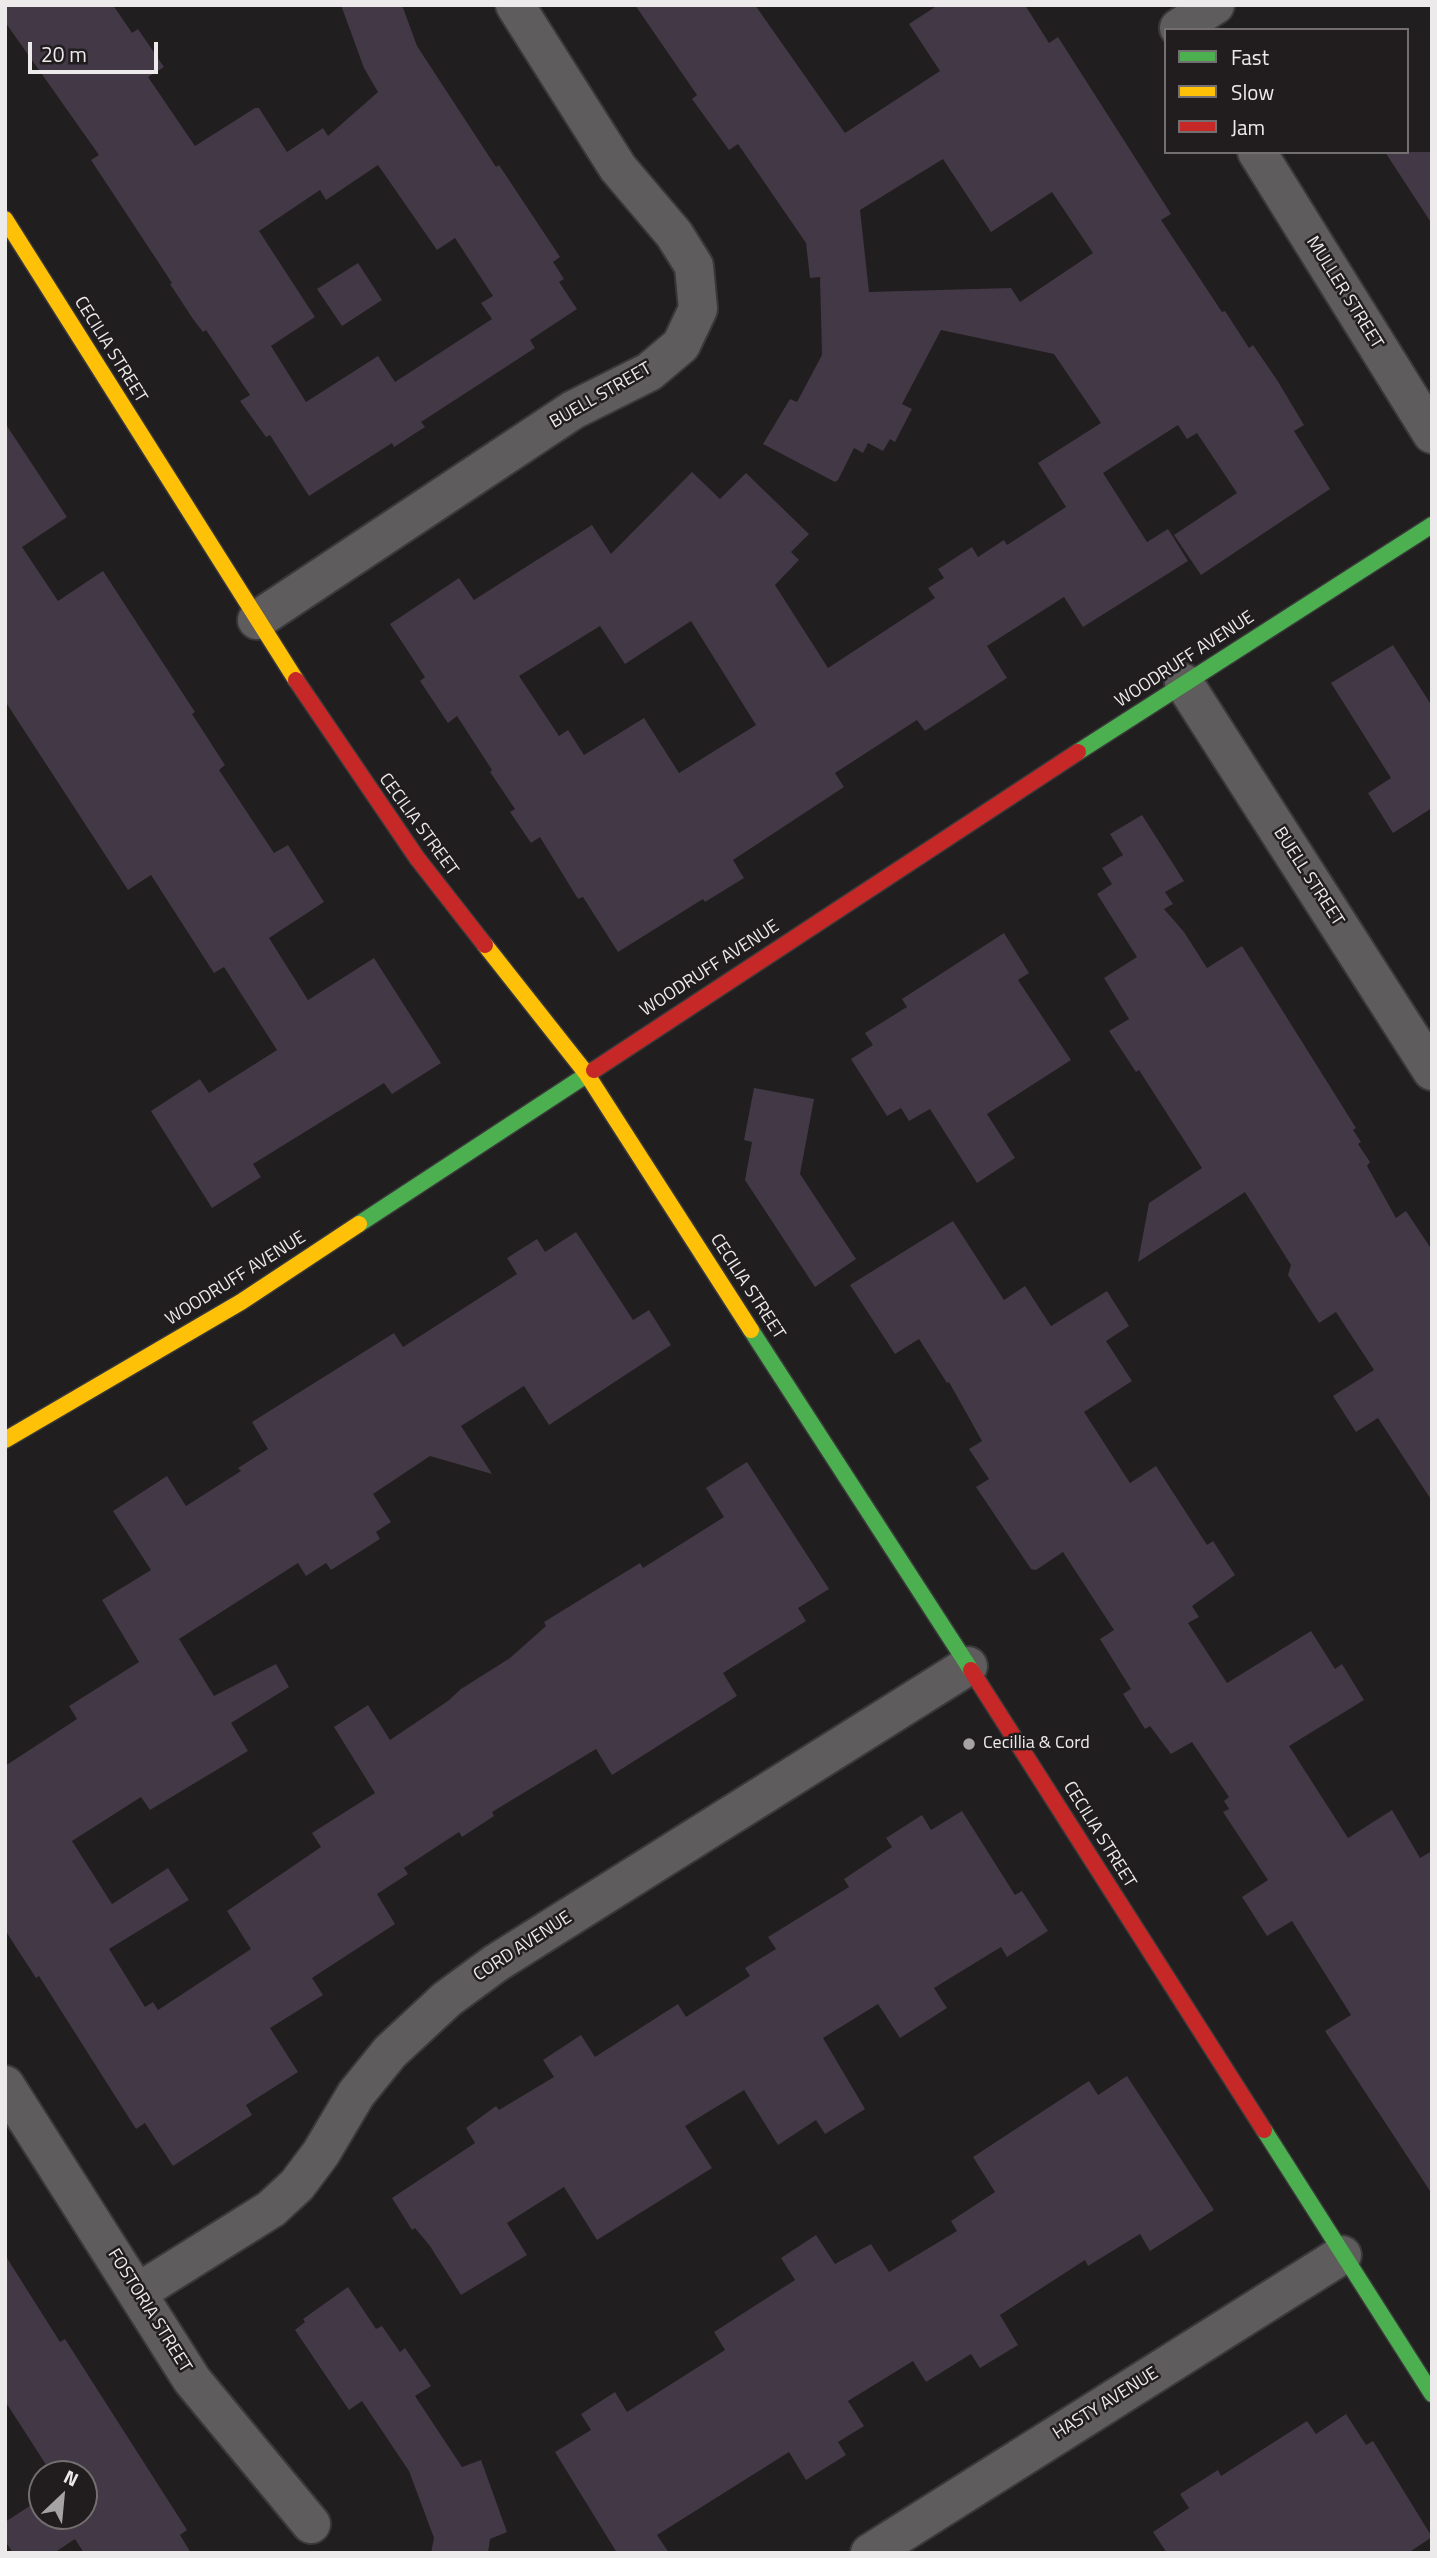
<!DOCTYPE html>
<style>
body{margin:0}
#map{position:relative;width:1437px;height:2558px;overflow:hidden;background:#201e1f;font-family:"Titillium Web",sans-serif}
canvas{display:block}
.frame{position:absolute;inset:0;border:7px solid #edeaec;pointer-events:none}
.legend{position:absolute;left:1164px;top:28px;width:245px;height:126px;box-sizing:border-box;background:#211d1f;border:2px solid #736f71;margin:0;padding:9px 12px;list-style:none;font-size:21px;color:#edeaec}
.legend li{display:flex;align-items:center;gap:14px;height:35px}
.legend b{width:35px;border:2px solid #736f71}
.north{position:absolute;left:28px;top:2460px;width:70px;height:70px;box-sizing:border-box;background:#211d1f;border:2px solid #736f71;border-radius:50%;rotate:26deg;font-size:19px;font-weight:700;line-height:28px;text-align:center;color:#edeaec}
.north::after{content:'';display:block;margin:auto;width:24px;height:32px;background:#a5a3a4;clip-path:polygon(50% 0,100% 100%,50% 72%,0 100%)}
.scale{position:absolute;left:28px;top:42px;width:130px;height:32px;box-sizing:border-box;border:4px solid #edeaec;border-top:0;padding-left:9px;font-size:21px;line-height:24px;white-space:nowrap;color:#edeaec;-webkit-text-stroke:5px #211d1f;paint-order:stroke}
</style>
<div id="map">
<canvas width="1437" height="2558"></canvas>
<div class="frame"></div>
<ul class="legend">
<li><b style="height:9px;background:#4caf50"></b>Fast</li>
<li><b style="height:9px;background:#ffc107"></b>Slow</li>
<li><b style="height:9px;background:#c62828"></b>Jam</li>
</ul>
<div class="north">N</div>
<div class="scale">20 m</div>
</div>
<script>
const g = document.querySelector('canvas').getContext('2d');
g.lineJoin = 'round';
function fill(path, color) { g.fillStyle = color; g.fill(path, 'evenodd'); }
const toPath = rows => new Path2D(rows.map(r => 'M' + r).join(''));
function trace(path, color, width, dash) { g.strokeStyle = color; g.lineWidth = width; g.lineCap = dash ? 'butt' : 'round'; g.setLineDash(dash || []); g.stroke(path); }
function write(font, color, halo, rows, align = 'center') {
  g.font = font + ' "Titillium Web",sans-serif'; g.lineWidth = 5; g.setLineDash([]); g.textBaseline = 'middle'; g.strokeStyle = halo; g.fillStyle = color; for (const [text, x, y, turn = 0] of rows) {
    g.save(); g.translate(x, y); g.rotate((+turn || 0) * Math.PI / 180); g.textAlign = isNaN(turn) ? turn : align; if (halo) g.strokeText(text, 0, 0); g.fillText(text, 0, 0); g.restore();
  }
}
const building = toPath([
 [5,5,113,5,132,33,138,29,164,67,148,77,195,146,255,108,259,108,287,152,323,128,328,136,378,92,364,68,341,5,402,5,417,46,496,167,499,165,560,257,553,262,564,279,559,282,577,309,530,340,535,348,421,422,425,427,394,447,392,443,309,496,270,435,266,437,240,401,250,395,206,330,203,332,193,319,170,284,172,283,91,160,99,155,5,22],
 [378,165,437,250,455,238,493,296,481,303,492,319,395,382,378,356,306,402,271,346,315,317,259,231,320,190,326,200],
 [635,5,755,5,845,133,940,71,909,24,938,5,1025,5,1049,43,1058,37,1171,214,1161,220,1222,312,1225,311,1249,348,1253,345,1277,380,1304,425,1294,431,1330,489,1201,575,1174,535,1237,493,1197,433,1187,439,1178,425,1103,473,1147,542,1168,529,1188,561,1083,627,1064,597,987,646,1007,678,925,731,917,720,835,773,844,787,733,860,744,878,705,902,703,899,618,952,583,897,578,899,540,837,531,843,510,812,515,809,490,772,492,770,457,716,448,723,420,681,425,677,390,624,459,578,474,600,592,525,611,554,692,472,720,499,746,473,809,534,791,552,799,560,775,585,828,668,935,598,928,588,944,578,938,569,972,547,978,557,1004,540,1007,545,1066,507,1038,463,1101,423,1054,354,941,330,902,404,912,409,895,442,890,439,883,451,868,443,863,453,854,448,838,480,835,482,763,444,790,399,797,402,822,355,820,277,810,278,806,243,738,144,729,150,692,99,697,95],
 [943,159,991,232,1052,192,1093,253,1020,302,1011,288,869,292,860,210],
 [691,621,756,725,679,773,644,718,584,755,568,730,559,736,519,676,600,626,625,664],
 [1385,152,1432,152,1432,224],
 [358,263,382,300,342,326,317,289],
 [5,423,67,517,22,547,58,601,103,571,195,712,192,714,225,765,219,770,274,853,288,845,324,902,269,938,308,1000,374,958,441,1063,392,1094,384,1083,253,1164,261,1177,212,1208,151,1111,200,1079,209,1093,277,1050,224,967,214,973,151,875,128,890,5,701],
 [1393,645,1432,706,1432,808,1393,833,1368,793,1391,778,1331,683],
 [1142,815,1184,881,1165,892,1173,904,1164,909,1184,932,1207,968,1242,946,1356,1128,1353,1130,1361,1142,1358,1144,1370,1162,1367,1166,1396,1218,1406,1211,1432,1250,1432,1501,1378,1418,1356,1432,1333,1396,1374,1370,1336,1312,1319,1323,1288,1275,1291,1265,1245,1192,1138,1262,1149,1203,1202,1168,1139,1070,1136,1072,1109,1031,1129,1019,1104,978,1137,957,1097,894,1112,884,1102,868,1123,855,1110,834],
 [1004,933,1029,973,1018,980,1071,1060,987,1114,1015,1158,977,1183,930,1109,909,1121,901,1108,887,1116,851,1059,873,1045,865,1033,907,1007,902,999],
 [754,1088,814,1099,800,1174,856,1259,815,1287,745,1180,752,1142,744,1140],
 [953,1221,1004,1300,1025,1286,1051,1326,1107,1291,1129,1326,1106,1341,1132,1381,1084,1412,1130,1483,1156,1466,1207,1545,1213,1541,1235,1575,1192,1606,1199,1617,1188,1623,1227,1683,1311,1631,1335,1669,1342,1664,1364,1700,1289,1746,1348,1838,1392,1810,1420,1858,1432,1851,1432,2194,1325,2031,1351,2015,1292,1921,1267,1936,1242,1897,1268,1880,1223,1812,1229,1809,1224,1801,1229,1797,1192,1742,1171,1754,1150,1726,1145,1729,1123,1694,1131,1689,1100,1639,1114,1630,1063,1552,1036,1570,1031,1569,976,1487,989,1479,969,1449,982,1441,949,1382,947,1383,919,1339,895,1354,850,1285],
 [576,1232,633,1320,649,1310,671,1345,549,1425,524,1386,461,1426,492,1474,430,1456,373,1494,391,1522,376,1532,380,1539,331,1570,326,1563,306,1576,298,1563,179,1639,214,1696,276,1664,289,1687,231,1723,248,1751,150,1810,141,1797,72,1841,112,1904,168,1868,189,1900,109,1949,145,2007,153,2002,158,2010,251,1949,227,1911,321,1847,312,1833,375,1793,334,1727,368,1705,390,1740,448,1701,461,1689,510,1658,546,1626,544,1622,640,1563,643,1568,724,1517,706,1488,747,1462,829,1589,798,1608,806,1621,723,1673,737,1696,612,1775,596,1749,492,1812,494,1816,462,1837,459,1832,404,1868,408,1874,377,1894,395,1924,312,1978,323,1995,270,2028,298,2072,246,2105,252,2115,173,2166,145,2123,136,2129,39,1976,36,1978,5,1930,5,1766,77,1719,69,1706,139,1662,102,1600,151,1570,113,1511,167,1476,186,1506,241,1471,238,1468,268,1449,252,1422,394,1333,403,1347,517,1274,507,1258,537,1239,545,1252],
 [962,1811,1015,1895,1022,1891,1048,1931,1007,1957,1001,1947,934,1988,947,2008,900,2038,878,2004,823,2038,865,2109,825,2134,816,2120,778,2145,744,2090,685,2126,712,2168,597,2240,564,2187,507,2223,527,2255,461,2295,430,2246,415,2228,412,2230,392,2198,475,2143,466,2128,496,2106,499,2110,554,2077,543,2060,581,2035,595,2057,678,2004,686,2017,750,1976,745,1968,776,1949,768,1937,849,1887,844,1879,892,1847,886,1838,922,1815,931,1830],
 [1127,2076,1214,2210,1150,2251,1140,2234,1088,2266,1085,2260,1000,2315,1018,2345,980,2368,971,2354,926,2382,913,2361,848,2401,864,2426,838,2442,846,2455,806,2480,789,2452,657,2535,669,2553,617,2553,555,2452,591,2430,581,2414,615,2392,627,2412,725,2350,714,2332,795,2280,781,2258,816,2235,835,2264,871,2244,889,2272,957,2231,951,2221,995,2192,973,2157,1089,2081,1098,2095],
 [5,2255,60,2342,65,2339,187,2530,180,2535,191,2553,84,2553,75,2539,54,2553,13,2553,5,2541,5,2522,42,2498,42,2516,84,2516,84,2474,52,2474,5,2401],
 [348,2287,376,2329,382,2326,400,2352,405,2348,431,2386,415,2396,462,2467,481,2460,507,2532,490,2539,488,2553,431,2553,434,2538,409,2471,362,2401,349,2410,295,2330,305,2322,303,2319],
 [1346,2414,1366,2445,1373,2441,1432,2537,1408,2553,1167,2553,1153,2532,1189,2508,1180,2494,1218,2470,1221,2476,1307,2421,1316,2434]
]);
const street = toPath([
 [1179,28,1215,5],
 [1257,152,1432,434],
 [257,620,573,410,649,372,681,345,698,309,694,266,674,234,618,168,515,5],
 [1184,683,1432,1071],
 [5,2085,192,2380,311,2524],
 [137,2293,271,2209,297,2185,321,2153,356,2094,390,2052,447,1999,496,1963,968,1666],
 [870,2553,1342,2255]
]);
const fast = toPath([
 [1078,752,1432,525],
 [359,1224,594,1070],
 [751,1330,971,1670],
 [1264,2130,1432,2394]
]);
const slow = toPath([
 [5,219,296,680],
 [485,945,586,1073,751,1330],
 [5,1440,241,1302,359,1224]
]);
const jam = toPath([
 [296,680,417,858,485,945],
 [594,1070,1078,752],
 [971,1670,1264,2130]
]);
const markers = [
 [969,1744,7,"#a5a3a4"]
];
const streetNames = [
 ["MULLER STREET",1344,293,58],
 ["CECILIA STREET",110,350,58],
 ["BUELL STREET",601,396,-30],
 ["WOODRUFF AVENUE",1185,660,-33],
 ["CECILIA STREET",418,825,54],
 ["BUELL STREET",1308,877,57],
 ["WOODRUFF AVENUE",710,969,-33],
 ["WOODRUFF AVENUE",236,1279,-32],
 ["CECILIA STREET",747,1287,57],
 ["CECILIA STREET",1099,1835,58],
 ["CORD AVENUE",523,1947,-33],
 ["FOSTORIA STREET",149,2311,58],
 ["HASTY AVENUE",1106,2404,-32]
];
const poiNames = [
 ["Cecillia & Cord",983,1744]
];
fill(building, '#433845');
trace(street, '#3a393a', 42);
trace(fast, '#3a393a', 19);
trace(slow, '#3a393a', 19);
trace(jam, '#3a393a', 19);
trace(street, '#5e5c5d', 38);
trace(fast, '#4caf50', 16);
trace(slow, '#ffc107', 16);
trace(jam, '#c62828', 16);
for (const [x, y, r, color] of markers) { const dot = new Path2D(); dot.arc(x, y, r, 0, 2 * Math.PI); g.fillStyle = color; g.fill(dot); trace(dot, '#211d1f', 2.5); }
write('18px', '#edeaec', '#211d1f', streetNames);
write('18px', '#edeaec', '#211d1f', poiNames, 'left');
</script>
